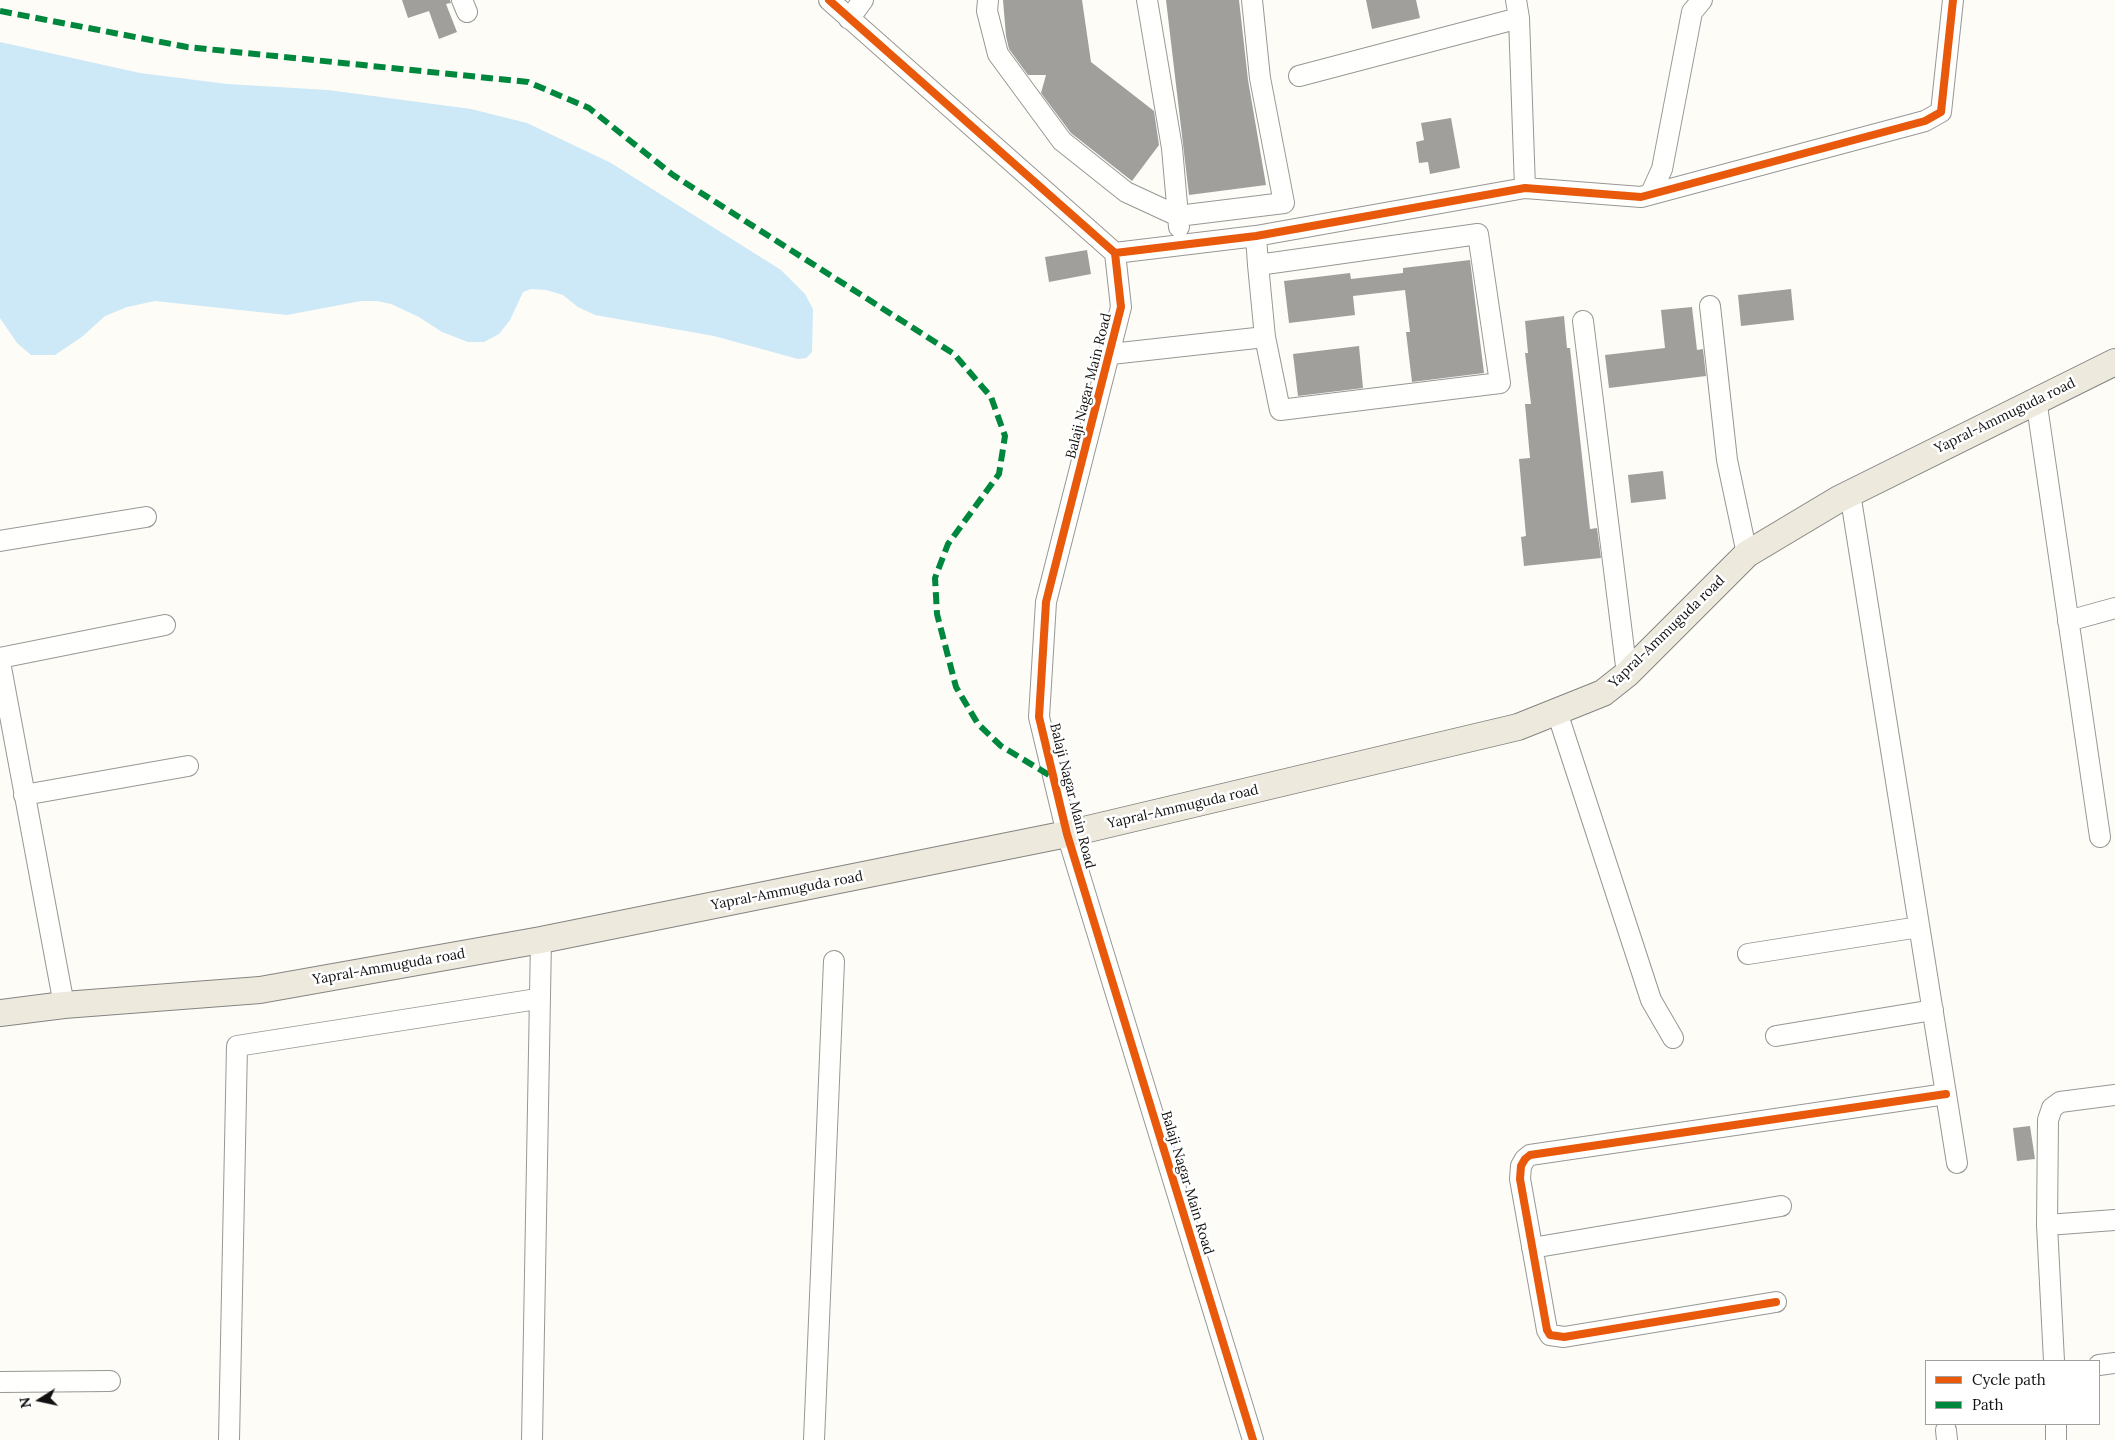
<!DOCTYPE html>
<style>
body{margin:0}
#map{position:relative;width:2115px;height:1440px;overflow:hidden;background:#fdfcf7;font-family:Lora,serif}
canvas{display:block}
.legend{position:absolute;left:1925px;top:1360px;width:175px;height:65px;box-sizing:border-box;background:#fff;border:1px solid #a0a0a0;margin:0;padding:6px 9px;list-style:none;font-size:15px;color:#111}
.legend li{display:flex;align-items:center;gap:10px;height:25px}
.legend b{width:25px;border:1px solid #a0a0a0}
.north{position:absolute;left:15px;top:1375px;width:50px;height:50px;-webkit-text-stroke:4px #fff;paint-order:stroke;rotate:260deg;font-size:14px;font-weight:700;line-height:20px;text-align:center;color:#111}
.north::after{content:'';display:block;margin:auto;width:18px;height:22px;background:#111;clip-path:polygon(50% 0,100% 100%,50% 72%,0 100%)}
</style>
<div id="map">
<canvas width="2115" height="1440"></canvas>
<ul class="legend">
<li><b style="height:6px;background:#e8590c"></b>Cycle path</li>
<li><b style="height:6px;background:#00873e"></b>Path</li>
</ul>
<div class="north">N</div>
</div>
<script>
const g = document.querySelector('canvas').getContext('2d');
g.lineJoin = 'round';
function fill(path, color) { g.fillStyle = color; g.fill(path, 'evenodd'); }
const toPath = rows => new Path2D(rows.map(r => 'M' + r).join(''));
function trace(path, color, width, dash) { g.strokeStyle = color; g.lineWidth = width; g.lineCap = dash ? 'butt' : 'round'; g.setLineDash(dash || []); g.stroke(path); }
function write(font, color, halo, rows, align = 'center') {
  g.font = font + ' Lora,serif'; g.lineWidth = 5; g.setLineDash([]); g.textBaseline = 'middle'; g.strokeStyle = halo; g.fillStyle = color; for (const [text, x, y, turn = 0] of rows) {
    g.save(); g.translate(x, y); g.rotate((+turn || 0) * Math.PI / 180); g.textAlign = isNaN(turn) ? turn : align; if (halo) g.strokeText(text, 0, 0); g.fillText(text, 0, 0); g.restore();
  }
}
const water = toPath([
 [0,42,140,73,227,84,328,90,471,109,527,123,611,163,781,270,805,294,813,309,812,352,806,358,798,359,714,336,595,315,578,307,563,295,546,290,531,289,523,292,510,320,499,334,484,342,468,342,442,332,419,317,391,304,377,301,361,301,287,315,155,301,127,307,105,316,83,336,55,355,31,355,17,343,0,318]
]);
const building = toPath([
 [402,0,450,0,451,3,446,4,457,32,439,39,429,11,408,18],
 [1003,0,1082,0,1091,62,1154,111,1159,145,1132,181,1071,133,1041,93,1046,75,1028,75,1009,49,1006,36],
 [1166,0,1239,0,1248,80,1266,185,1189,195],
 [1366,0,1416,0,1420,18,1372,29],
 [1451,118,1460,168,1430,174,1428,162,1419,163,1416,142,1424,140,1421,123],
 [1087,250,1091,274,1049,282,1045,257],
 [1470,260,1484,373,1412,382,1406,332,1410,332,1405,290,1353,296,1355,315,1289,323,1284,281,1350,273,1351,279,1403,273,1403,268],
 [1791,289,1794,320,1741,326,1738,295],
 [1692,307,1697,350,1703,349,1706,376,1609,388,1605,355,1665,348,1661,310],
 [1564,316,1567,348,1570,348,1590,529,1597,528,1601,558,1524,566,1521,537,1526,536,1519,459,1530,458,1525,404,1531,404,1525,353,1528,353,1525,321],
 [1359,346,1363,388,1298,396,1293,354],
 [1663,471,1666,499,1631,503,1628,475],
 [2030,1126,2035,1159,2017,1161,2013,1128]
]);
const minor = toPath([
 [462,0,467,12],
 [829,0,1115,253,1121,307,1046,602,1039,717,1067,834,1253,1440],
 [988,0,987,11,998,54,1062,141,1126,192,1178,216,1179,227],
 [1147,0,1172,148,1178,216,1284,203,1260,78,1252,0],
 [1516,0,1519,18,1525,188],
 [849,19,863,0],
 [1299,76,1519,18],
 [1651,193,1662,169,1692,12,1702,0],
 [1256,236,1258,265,1265,337,1280,410,1500,383,1478,234,1258,265],
 [1115,253,1256,236,1525,188,1641,197,1925,121,1941,112,1953,0],
 [1710,306,1727,460,1747,554],
 [1583,321,1627,674],
 [1111,354,1265,337],
 [2036,399,2100,837],
 [1850,493,1957,1163],
 [0,541,146,517],
 [2068,621,2115,608],
 [0,658,165,625],
 [0,662,64,1005],
 [1557,712,1651,1000,1673,1038],
 [24,795,188,766],
 [1748,954,1919,927],
 [1776,1036,1933,1010],
 [2047,1225,2115,1220],
 [1532,1248,1781,1206],
 [1776,1302,1564,1337,1550,1335,1547,1330,1520,1179,1521,1166,1525,1159,1530,1155,1946,1094],
 [2054,1361,2047,1225,2048,1120,2052,1108,2060,1102,2115,1095],
 [2099,1365,2115,1363],
 [0,1382,110,1381],
 [2056,1424,2056,1440],
 [1946,1430,1947,1440],
 [229,1440,237,1046,537,999],
 [532,1440,541,940],
 [814,1440,834,961]
]);
const major = toPath([
 [0,1013,64,1005,260,990,541,940,1067,834,1518,727,1603,693,1627,674,1747,554,1839,499,2115,362]
]);
const quiet = toPath([
 [0,11,187,47,528,82,589,108,673,175,954,354,991,397,1005,436,999,474,948,544,935,578,937,614,956,687,978,724,1001,746,1054,778]
]);
const cycleway = toPath([
 [829,0,1115,253,1121,307,1046,602,1039,717,1067,834,1253,1440],
 [1115,253,1256,236,1525,188,1641,197,1925,121,1941,112,1953,0],
 [1776,1302,1564,1337,1550,1335,1547,1330,1520,1179,1521,1166,1525,1159,1530,1155,1946,1094]
]);
const streetNames = [
 ["Balaji Nagar Main Road",1089,386,-76],
 ["Yapral-Ammuguda road",2005,416,-26],
 ["Yapral-Ammuguda road",1667,632,-44],
 ["Balaji Nagar Main Road",1072,796,76],
 ["Yapral-Ammuguda road",1183,807,-13],
 ["Yapral-Ammuguda road",787,891,-11],
 ["Yapral-Ammuguda road",389,967,-10],
 ["Balaji Nagar Main Road",1187,1183,73]
];
fill(water, '#cde8f7');
fill(building, '#a19f9c');
trace(minor, '#979795', 22);
trace(major, '#858482', 28);
trace(minor, '#fffffe', 20);
trace(major, '#ede9dc', 26);
trace(quiet, '#00873e', 6, [12, 6]);
trace(cycleway, '#e8590c', 8);
write('14px', '#111', '#fff', streetNames);
</script>
